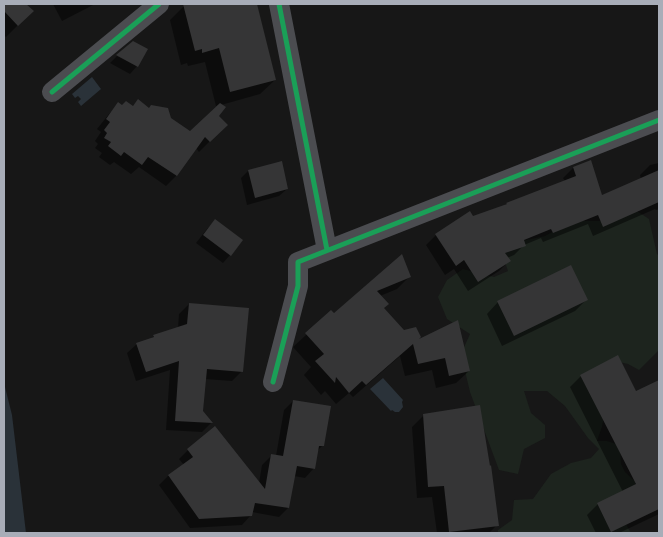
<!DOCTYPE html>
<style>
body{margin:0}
#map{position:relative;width:663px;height:537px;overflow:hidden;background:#171717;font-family:"PT Sans Narrow",sans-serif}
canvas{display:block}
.frame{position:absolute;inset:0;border:5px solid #a8adb8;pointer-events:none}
</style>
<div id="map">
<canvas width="663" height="537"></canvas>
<div class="frame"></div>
</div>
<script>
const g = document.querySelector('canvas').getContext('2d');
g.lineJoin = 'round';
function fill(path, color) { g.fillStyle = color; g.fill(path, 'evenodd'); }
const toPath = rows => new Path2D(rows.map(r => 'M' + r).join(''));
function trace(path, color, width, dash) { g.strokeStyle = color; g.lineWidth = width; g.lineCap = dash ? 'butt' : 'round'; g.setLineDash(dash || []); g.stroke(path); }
const green = toPath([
 [637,211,649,219,657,254,659,256,659,350,639,370,628,364,615,361,602,427,597,441,607,441,620,445,621,464,625,472,636,482,631,495,626,524,631,533,498,533,498,530,512,520,514,500,533,499,551,474,571,463,591,458,599,449,588,438,565,406,547,391,524,391,531,413,545,425,545,438,524,449,518,474,499,470,470,392,461,354,470,334,447,319,438,297,447,280,463,269,494,277,508,271,502,253,516,242,545,236,572,221,607,221]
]);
const water = toPath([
 [92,77,101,89,81,106,78,102,81,99,78,96,75,98,72,94],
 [383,378,403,400,402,402,403,407,399,412,395,412,392,410,391,411,370,389],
 [4,383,12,415,26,533,4,533]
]);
const shadow = toPath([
 [4,4,25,4,32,11,6,37,4,35],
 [53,4,95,4,62,21],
 [193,4,256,4,275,80,260,94,221,105,218,116,226,125,199,152,196,148,176,176,166,186,139,167,131,174,114,162,110,165,99,157,102,153,95,148,98,144,95,141,101,132,97,129,109,114,119,104,122,106,132,107,138,101,149,109,170,118,190,132,220,105,216,106,205,62,188,66,187,63,181,65,170,20,184,6],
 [117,56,137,66,130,74,110,63],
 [590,161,602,197,641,179,640,175,650,165,659,163,659,209,656,210,655,209,593,236,588,224,543,242,541,238,524,245,514,255,507,258,509,261,499,271,468,291,454,269,445,275,426,245,436,235,473,218,503,207,506,204,565,181,563,178,573,168],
 [248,171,287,189,279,196,247,205,241,178],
 [215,221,230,255,223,263,196,243,207,229],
 [401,256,410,276,397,289,380,296,383,309,414,342,457,322,469,371,456,383,436,388,432,370,405,376,400,356,353,397,349,393,336,404,325,391,321,395,304,375,311,367,293,347,331,312,333,314],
 [586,300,575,311,502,346,487,314,498,302],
 [189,304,242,371,232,381,205,379,202,412,211,423,202,432,166,430,170,370,136,381,127,353,137,344,150,340,154,336,178,328,179,314],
 [581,376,636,393,659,381,659,514,619,533,596,533,587,515,598,504,623,492,570,387],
 [293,401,322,446,317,451,314,468,305,478,294,476,288,508,279,517,252,512,251,515,242,525,190,528,159,485,168,476,184,465,179,459,188,450,259,483,262,465,272,455,276,456,284,410],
 [424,415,497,525,489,533,437,533,432,497,417,498,412,427]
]);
const building = toPath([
 [4,4,26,4,34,11,18,26,4,11],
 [183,4,257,4,276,80,230,92,219,48,202,53,202,49,195,51],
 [133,41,148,49,138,67,116,55],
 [138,99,149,108,151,105,168,108,171,118,190,131,220,103,226,107,219,116,228,125,210,142,205,137,177,176,148,157,142,165,124,152,121,156,108,146,111,142,104,138,107,133,104,130,110,122,106,119,118,102,122,105,126,101,133,106],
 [591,160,602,195,659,170,659,202,603,227,598,215,553,233,551,229,524,240,526,246,505,253,511,261,478,282,464,260,456,266,435,234,470,211,473,216,507,204,506,203,576,176,573,167],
 [282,161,288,189,255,198,248,170],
 [215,219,243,240,231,256,203,235],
 [402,254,411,277,377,291,389,304,384,308,404,330,416,327,421,337,419,339,458,320,470,371,449,376,445,358,418,364,413,344,366,385,362,381,349,393,336,377,335,383,315,361,324,354,305,333,331,310,334,313],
 [571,265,588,300,514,336,497,301],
 [189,303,249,308,243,372,207,369,203,411,213,423,175,421,179,361,146,372,136,343,154,337,153,335,187,324],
 [618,355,636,391,659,380,659,509,611,532,597,503,636,484,580,375],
 [293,400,331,406,324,446,319,446,315,469,297,466,289,508,255,503,252,516,199,519,168,475,193,457,187,449,215,426,265,489,271,454,283,456],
 [480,405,490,466,491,465,499,526,449,532,444,486,428,487,423,414]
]);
const street = toPath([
 [279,4,327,250],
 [52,92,159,4],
 [273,382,298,286,298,262,659,120]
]);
const cycleway = toPath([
 [279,4,327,250],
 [52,92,159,4],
 [273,382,298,286,298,262,659,120]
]);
fill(green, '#1d241e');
fill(water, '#2a3239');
fill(shadow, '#0007');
fill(building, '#353536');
trace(street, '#4b4c50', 20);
trace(cycleway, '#1a9f57', 5);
</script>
